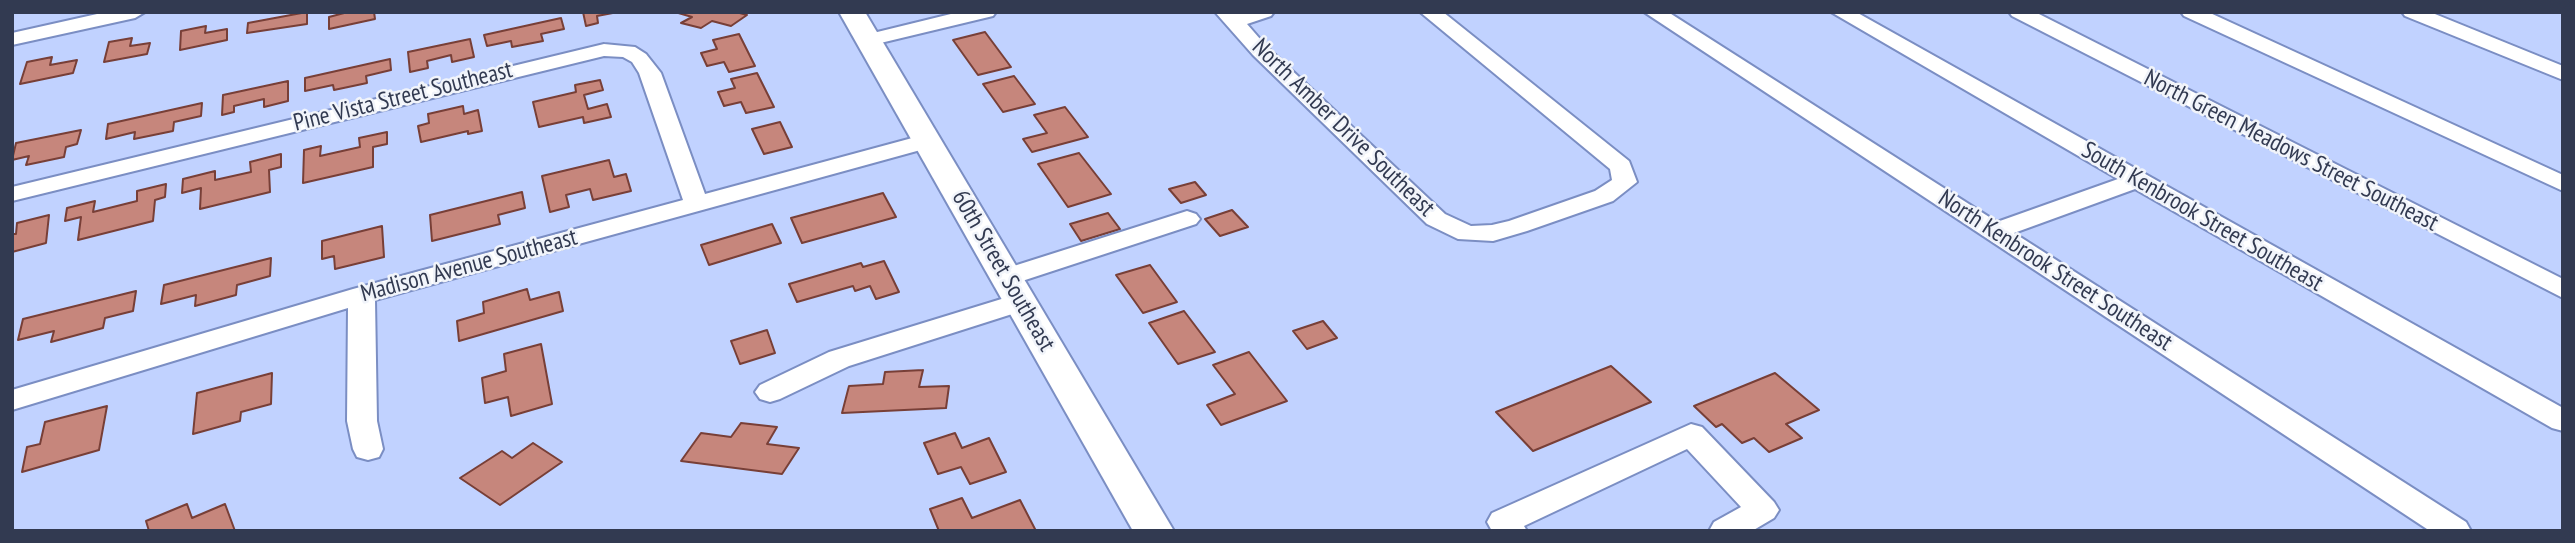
<!DOCTYPE html>
<style>
body{margin:0}
#map{position:relative;width:2575px;height:543px;overflow:hidden;background:#c1d2ff;font-family:"PT Sans Narrow",sans-serif}
canvas{display:block}
.frame{position:absolute;inset:0;border:14px solid #323a51;pointer-events:none}
</style>
<div id="map">
<canvas width="2575" height="543"></canvas>
<div class="frame"></div>
</div>
<script>
const g = document.querySelector('canvas').getContext('2d');
g.lineJoin = 'round';
function fill(path, color) { g.fillStyle = color; g.fill(path, 'evenodd'); }
const toPath = rows => new Path2D(rows.map(r => 'M' + r).join(''));
function trace(path, color, width, dash) { g.strokeStyle = color; g.lineWidth = width; g.lineCap = dash ? 'butt' : 'round'; g.setLineDash(dash || []); g.stroke(path); }
function write(font, color, halo, rows, align = 'center') {
  g.font = font + ' "PT Sans Narrow",sans-serif'; g.lineWidth = 5; g.setLineDash([]); g.textBaseline = 'middle'; g.strokeStyle = halo; g.fillStyle = color; for (const [text, x, y, turn = 0] of rows) {
    g.save(); g.translate(x, y); g.rotate((+turn || 0) * Math.PI / 180); g.textAlign = isNaN(turn) ? turn : align; if (halo) g.strokeText(text, 0, 0); g.fillText(text, 0, 0); g.restore();
  }
}
const building = toPath([
 [307,12,307,24,247,33,248,23,307,12],
 [374,12,375,19,329,29,329,17,348,12,374,12],
 [583,12,618,12,597,16,598,23,586,26,583,12],
 [675,12,736,12,747,15,731,26,712,21,701,28,681,23,692,17,675,12],
 [561,18,564,29,541,34,543,41,512,47,511,41,487,46,484,35,561,18],
 [206,26,205,33,227,29,227,40,180,50,181,31,206,26],
 [985,32,1011,67,978,75,953,40,985,32],
 [739,34,755,66,729,72,724,62,707,66,701,53,717,49,713,40,739,34],
 [132,38,130,46,150,43,147,54,104,62,109,42,132,38],
 [470,39,474,57,452,62,451,55,427,61,428,68,410,72,408,52,470,39],
 [52,57,50,65,77,60,73,73,20,84,27,62,52,57],
 [390,59,391,70,366,76,367,83,334,90,333,85,305,91,305,78,390,59],
 [757,73,774,107,746,113,741,102,724,106,718,92,735,88,731,79,757,73],
 [1014,76,1035,104,1003,112,983,84,1014,76],
 [600,80,603,90,584,95,588,109,607,104,611,117,584,123,583,117,539,127,533,102,576,92,575,85,600,80],
 [288,81,288,101,264,107,264,99,234,106,234,112,222,115,223,95,288,81],
 [202,103,201,116,174,122,173,131,134,139,135,132,106,139,108,124,202,103],
 [463,106,464,114,478,110,482,131,468,134,468,131,421,142,418,126,429,123,428,114,463,106],
 [1065,107,1088,137,1032,152,1023,139,1047,133,1034,115,1065,107],
 [780,122,792,147,764,154,752,129,780,122],
 [81,130,77,144,66,147,64,157,26,165,29,156,12,160,16,143,81,130],
 [387,132,387,144,373,147,373,167,303,183,304,150,321,146,320,156,360,147,359,138,387,132],
 [1079,153,1111,194,1068,207,1038,164,1079,153],
 [281,154,281,167,269,170,270,192,200,209,201,188,182,193,183,179,215,171,215,180,251,172,250,162,281,154],
 [609,160,614,177,626,174,631,191,593,200,590,189,566,195,569,207,550,212,542,176,609,160],
 [1195,182,1206,195,1181,203,1169,189,1195,182],
 [166,184,165,197,155,200,153,221,78,240,81,217,65,221,67,208,95,201,93,212,137,201,137,191,166,184],
 [522,192,525,208,498,215,500,224,432,241,430,215,522,192],
 [883,193,896,217,802,243,791,218,883,193],
 [1232,210,1248,227,1220,236,1205,219,1232,210],
 [1108,213,1120,229,1081,241,1070,224,1108,213],
 [49,215,46,243,12,252,12,234,16,234,17,223,49,215],
 [772,224,781,243,709,265,701,245,772,224],
 [382,226,384,257,335,269,334,256,322,259,322,241,382,226],
 [271,258,270,276,237,285,236,295,195,306,196,295,161,304,164,285,271,258],
 [884,261,899,292,876,299,870,286,855,291,853,286,797,302,789,284,861,263,863,267,884,261],
 [1150,265,1177,302,1143,313,1116,275,1150,265],
 [527,289,530,300,559,292,563,311,459,341,457,321,484,313,483,302,527,289],
 [136,291,133,311,105,318,103,328,51,342,54,331,18,340,23,319,136,291],
 [1184,311,1215,352,1178,364,1149,323,1184,311],
 [1323,321,1337,338,1307,349,1293,331,1323,321],
 [767,330,775,353,740,364,731,341,767,330],
 [541,344,552,404,511,416,508,397,485,403,482,378,506,371,504,354,541,344],
 [1249,352,1287,401,1221,425,1207,405,1235,394,1213,365,1249,352],
 [1611,366,1651,402,1533,451,1496,412,1611,366],
 [923,370,919,387,949,386,946,408,842,413,849,386,883,384,885,372,923,370],
 [272,373,271,404,241,412,240,421,193,434,197,393,272,373],
 [1775,373,1819,410,1786,424,1802,438,1769,452,1754,438,1742,443,1722,424,1716,427,1694,406,1775,373],
 [107,406,99,450,22,472,27,447,40,444,45,422,107,406],
 [741,423,777,427,767,444,799,448,782,474,681,461,701,433,731,437,741,423],
 [955,433,962,448,989,438,1006,472,970,484,961,467,938,474,924,443,955,433],
 [533,443,562,462,500,505,460,478,502,451,512,458,533,443],
 [962,498,972,518,1020,500,1036,531,939,531,930,509,962,498],
 [187,504,192,518,225,504,235,531,149,531,146,521,187,504]
]);
const minor = toPath([
 [106,12,145,12,135,18,12,45,12,33,106,12],
 [959,12,996,12,993,16,868,46,861,44,858,40,861,36,959,12],
 [1215,12,1274,12,1271,16,1247,24,1267,47,1445,214,1471,226,1492,225,1509,221,1595,191,1612,180,1610,169,1420,12,1443,12,1629,161,1637,182,1613,201,1527,231,1493,241,1458,239,1427,224,1253,55,1215,12],
 [1644,12,1668,12,1997,222,2118,179,1831,12,1856,12,2563,408,2563,431,2552,428,2135,189,2014,233,2466,522,2471,531,2430,531,1644,12],
 [2009,12,2035,12,2563,279,2563,298,2012,16,2009,12],
 [2181,12,2208,12,2563,175,2563,191,2184,16,2181,12],
 [2402,12,2430,12,2563,66,2563,80,2405,16,2402,12],
 [604,44,635,47,646,54,661,73,705,194,927,134,935,136,939,141,935,146,375,300,377,421,383,449,379,457,368,460,357,457,353,449,347,421,348,308,12,410,12,390,353,289,683,200,639,73,632,62,623,57,604,56,12,201,12,187,604,44],
 [1187,211,1196,214,1200,219,1196,224,1016,283,1007,285,998,283,994,277,998,271,1187,211],
 [1021,293,1031,296,1034,302,1031,308,849,366,780,399,770,402,760,399,755,392,760,385,829,352,1021,293],
 [1691,424,1702,427,1774,502,1779,510,1774,518,1752,531,1709,531,1714,522,1741,507,1687,449,1524,526,1527,531,1492,531,1487,522,1492,513,1691,424]
]);
const major = toPath([
 [839,12,865,12,1174,531,1133,531,839,12]
]);
const streetNames = [
 ["Pine Vista Street Southeast",403,97,-14],
 ["North Amber Drive Southeast",1343,128,44],
 ["North Green Meadows Street Southeast",2291,151,27],
 ["South Kenbrook Street Southeast",2202,217,30],
 ["Madison Avenue Southeast",469,266,-15],
 ["60th Street Southeast",1003,271,60],
 ["North Kenbrook Street Southeast",2055,271,33]
];
fill(building, '#c6867c');
trace(building, '#783f37', 2);
trace(minor, '#7b8ec3', 4);
trace(major, '#7b8ec3', 4);
fill(minor, '#fff');
fill(major, '#fff');
write('24px', '#323a51', '#f1f4fa', streetNames);
</script>
